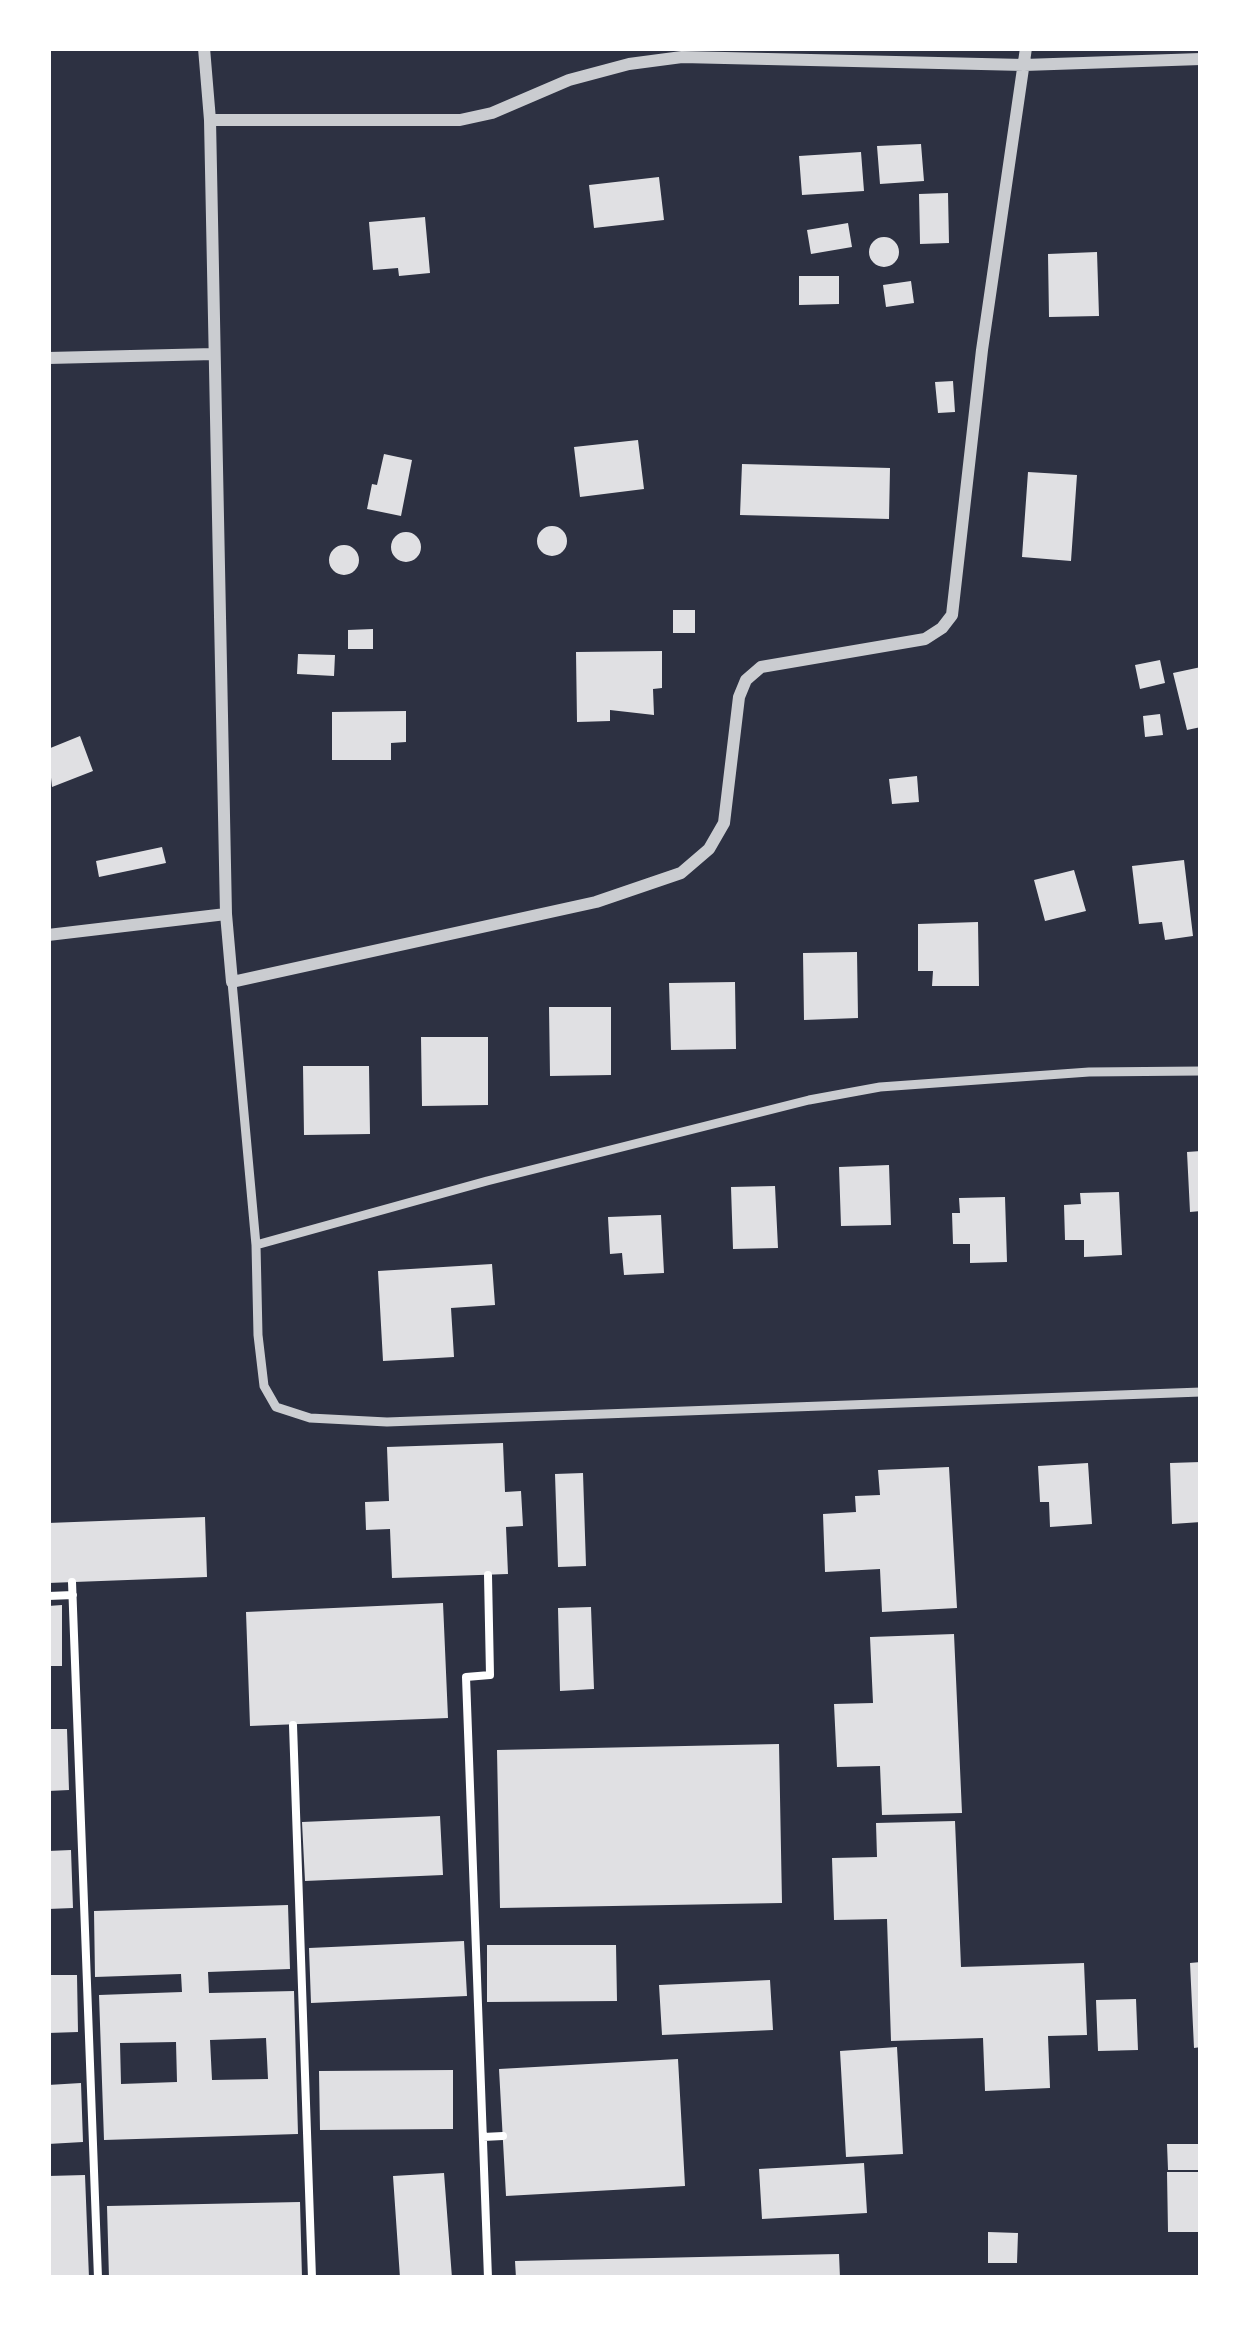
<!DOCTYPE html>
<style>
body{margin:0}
#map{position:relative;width:1249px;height:2326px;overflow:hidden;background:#2d3142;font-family:Manrope,sans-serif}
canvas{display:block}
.frame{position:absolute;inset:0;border:51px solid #fff;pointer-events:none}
</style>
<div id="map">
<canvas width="1249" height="2326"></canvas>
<div class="frame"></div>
</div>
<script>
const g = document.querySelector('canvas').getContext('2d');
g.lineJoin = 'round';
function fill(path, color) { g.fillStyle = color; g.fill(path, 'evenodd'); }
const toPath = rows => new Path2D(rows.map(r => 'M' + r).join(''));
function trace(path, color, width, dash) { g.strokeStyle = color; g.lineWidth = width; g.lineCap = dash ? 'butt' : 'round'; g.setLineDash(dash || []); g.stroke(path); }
const building = toPath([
 [921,144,924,181,880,184,877,146],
 [861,152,864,191,802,195,799,156],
 [659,177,664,220,594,228,589,185],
 [948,193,949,243,920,244,919,194],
 [425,217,430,273,399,276,398,268,373,270,369,222],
 [848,223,852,247,811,254,807,230],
 '869 252a15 15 0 1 1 30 0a15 15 0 1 1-30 0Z',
 [1097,252,1099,316,1049,317,1048,254],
 [799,276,839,276,839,304,799,305],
 [911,281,914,303,886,307,883,285],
 [953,381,955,412,938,413,935,382],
 [638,440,644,489,580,497,574,447],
 [384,454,412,460,401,516,367,509,372,484,377,485],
 [742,464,890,468,889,519,740,515],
 [1028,472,1077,475,1071,561,1022,557],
 '537 541a15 15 0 1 1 30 0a15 15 0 1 1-30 0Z',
 '391 547a15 15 0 1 1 30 0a15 15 0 1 1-30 0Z',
 '329 560a15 15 0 1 1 30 0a15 15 0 1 1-30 0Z',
 [673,610,695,610,695,633,673,633],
 [373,629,373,649,348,649,348,630],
 [662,651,662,688,653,689,654,715,610,710,610,721,577,722,576,652],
 [298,654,335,655,334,676,297,674],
 [1160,660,1165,683,1140,689,1135,665],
 [1201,667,1201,727,1187,730,1173,673],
 [406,711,406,742,391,743,391,760,332,760,332,712],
 [1160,714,1163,735,1145,737,1143,716],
 [80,736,93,771,52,787,48,749],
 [917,776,919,802,892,804,889,779],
 [162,847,166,863,99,877,96,861],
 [1184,860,1193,936,1165,940,1162,922,1139,924,1132,866],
 [1074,870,1086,911,1045,921,1034,880],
 [978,922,979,986,932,986,933,971,918,971,918,924],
 [857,952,858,1018,804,1020,803,953],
 [735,982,736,1049,671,1050,669,983],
 [549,1007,611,1007,611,1075,550,1076],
 [421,1037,488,1037,488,1105,422,1106],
 [303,1066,369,1066,370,1134,304,1135],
 [1201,1151,1201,1211,1190,1212,1187,1152],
 [889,1165,891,1225,841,1226,839,1167],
 [775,1186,778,1248,733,1249,731,1187],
 [1119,1192,1122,1255,1084,1257,1084,1240,1065,1240,1064,1205,1081,1204,1080,1193],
 [1005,1197,1007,1262,970,1263,970,1244,953,1244,952,1213,960,1213,959,1198],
 [661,1215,664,1273,624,1275,622,1253,610,1254,608,1217],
 [492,1264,495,1305,451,1308,454,1357,383,1361,378,1271],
 [503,1443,505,1492,521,1491,523,1526,506,1527,508,1574,392,1578,390,1529,366,1530,365,1502,389,1501,387,1447],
 [1201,1462,1201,1522,1172,1524,1170,1463],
 [1088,1463,1092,1524,1050,1527,1049,1502,1040,1502,1038,1466],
 [949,1467,957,1608,882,1612,880,1569,825,1572,823,1514,856,1512,855,1496,880,1495,878,1470],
 [583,1473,586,1566,558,1567,555,1474],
 [205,1517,207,1577,48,1583,48,1523],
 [443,1603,448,1718,250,1726,246,1612],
 [62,1605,62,1666,48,1666,48,1606],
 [591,1607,594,1689,560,1691,558,1608],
 [954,1634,962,1813,882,1815,880,1766,837,1767,834,1704,873,1703,870,1637],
 [48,1729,67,1729,69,1790,48,1791],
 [779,1744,782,1903,500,1908,497,1750],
 [440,1816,443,1875,305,1881,302,1822],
 [955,1821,961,1967,1084,1963,1087,2035,1048,2036,1050,2088,985,2091,983,2038,891,2041,887,1919,834,1920,832,1858,877,1857,876,1823],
 [71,1850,73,1908,48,1909,48,1851],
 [288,1905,290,1969,208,1972,209,1993,294,1991,298,2134,104,2140,99,1995,182,1992,181,1974,95,1977,94,1911],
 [266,2038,268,2079,212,2080,210,2040],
 [176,2042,177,2082,121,2084,120,2043],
 [464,1941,467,1996,311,2003,309,1948],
 [487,1945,616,1945,617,2001,487,2002],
 [1201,1962,1201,2047,1194,2048,1190,1963],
 [48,1975,77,1975,78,2032,48,2033],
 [770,1980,773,2030,662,2035,659,1985],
 [1136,1999,1138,2050,1098,2051,1096,2000],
 [897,2047,903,2154,846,2157,840,2051],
 [678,2059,685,2186,506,2196,499,2069],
 [453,2070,453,2129,320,2130,319,2071],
 [81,2083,83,2142,48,2144,48,2085],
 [1167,2144,1201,2144,1201,2170,1168,2170],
 [864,2163,867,2213,762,2219,759,2169],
 [1167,2172,1201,2172,1201,2232,1168,2232],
 [444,2173,452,2278,400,2278,393,2176],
 [85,2175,89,2278,48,2278,48,2176],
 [300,2202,302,2278,109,2278,107,2206],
 [988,2232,1018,2233,1017,2263,988,2263],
 [839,2254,840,2278,516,2278,515,2261]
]);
const path = toPath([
 [72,1582,98,2278],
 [48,1596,73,1595],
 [293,1725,312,2278],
 [483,2137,503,2136],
 [488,2278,466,1677,490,1675,488,1575]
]);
const service = toPath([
 [232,982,256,1245,258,1335,264,1386,276,1407,310,1418,387,1422,1201,1392],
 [256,1245,487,1181,809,1100,880,1087,1089,1072,1201,1071]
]);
const minor = toPath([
 [204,48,210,120,226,914,232,982,596,902,681,873,709,849,724,823,739,697,746,680,761,667,925,639,942,628,952,615,982,350,1026,48],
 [210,120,460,120,492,113,569,80,629,64,682,57,1024,65,1201,59],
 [48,358,214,354],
 [48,935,226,914]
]);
fill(building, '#e0e0e3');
trace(path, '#fff', 8);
trace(service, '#caccd0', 9);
trace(minor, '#caccd0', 12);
</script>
